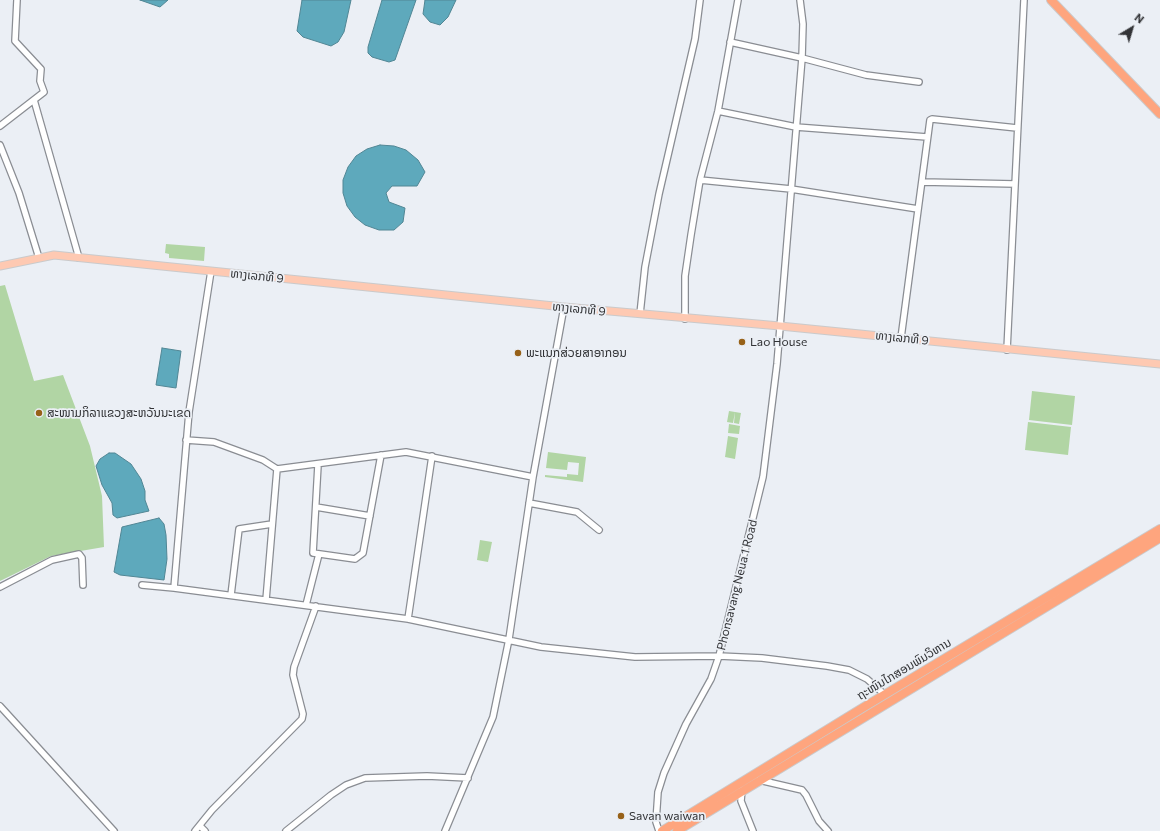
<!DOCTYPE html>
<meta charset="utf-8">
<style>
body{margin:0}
#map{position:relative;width:1160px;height:831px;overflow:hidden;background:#ebeff5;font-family:Commissioner,sans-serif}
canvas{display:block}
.north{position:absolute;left:1112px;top:8px;width:40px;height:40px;-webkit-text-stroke:3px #ebeff5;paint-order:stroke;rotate:38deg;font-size:11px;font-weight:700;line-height:16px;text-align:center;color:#323336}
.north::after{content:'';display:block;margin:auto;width:14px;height:18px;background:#323336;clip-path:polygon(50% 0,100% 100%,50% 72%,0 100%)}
</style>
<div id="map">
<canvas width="1160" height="831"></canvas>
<div class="north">N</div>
</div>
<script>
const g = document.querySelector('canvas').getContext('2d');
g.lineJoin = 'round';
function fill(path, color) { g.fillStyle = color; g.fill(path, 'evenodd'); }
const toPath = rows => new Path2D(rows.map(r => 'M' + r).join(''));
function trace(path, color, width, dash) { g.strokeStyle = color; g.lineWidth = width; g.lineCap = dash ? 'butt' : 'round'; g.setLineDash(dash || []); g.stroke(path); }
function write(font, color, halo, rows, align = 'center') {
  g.font = font + ' Commissioner,"Noto Sans Lao",sans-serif'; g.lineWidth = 3.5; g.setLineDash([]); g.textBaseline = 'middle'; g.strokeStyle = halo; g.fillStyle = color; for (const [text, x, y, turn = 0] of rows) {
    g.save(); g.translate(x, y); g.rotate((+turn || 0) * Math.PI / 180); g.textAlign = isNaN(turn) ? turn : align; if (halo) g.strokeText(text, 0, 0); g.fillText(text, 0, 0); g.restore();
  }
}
const green = toPath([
 [166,244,205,247,204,261,169,258,169,254,165,253],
 [5,285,34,381,63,375,90,446,102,496,104,547,51,556,0,581,0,286],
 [1032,391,1075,396,1072,425,1029,420],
 [729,411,735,412,733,423,727,422],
 [735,412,741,413,739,424,734,423],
 [1028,422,1071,427,1068,455,1025,450],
 [729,424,740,426,739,434,728,433],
 [728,436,738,438,735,459,725,457],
 [548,452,586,457,583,482,545,477,545,475,567,477,567,474,578,475,579,463,568,462,567,470,546,468],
 [480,540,492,542,488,562,477,560]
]);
const water = toPath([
 [140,0,168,0,160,7,140,0],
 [302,0,351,0,344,32,338,42,331,46,303,37,297,31,302,0],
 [382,0,416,0,395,60,389,62,372,57,368,53,368,47,382,0],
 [425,0,456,0,448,17,440,25,430,22,423,14,425,0],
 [380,145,394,146,406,150,418,160,425,172,417,186,392,186,386,193,389,202,405,208,403,222,394,230,379,230,365,225,355,217,347,206,343,193,343,180,348,167,356,156,367,149,380,145],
 [162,348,181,351,176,388,156,385,162,348],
 [109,453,115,453,131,464,141,479,145,491,145,500,149,511,117,518,113,515,112,503,102,485,96,466,100,459,109,453],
 [159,518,164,524,166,535,167,559,164,580,120,575,114,572,122,527,159,518]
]);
const minor = toPath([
 [730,42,802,58,866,75,919,82],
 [34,100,79,258],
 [718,111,796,127,927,137],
 [0,126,44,92,40,81,41,69,15,41,17,0],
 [0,145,19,193,39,258],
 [700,180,791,189,918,209],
 [923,182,1015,184],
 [640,314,645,267,659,194,695,39,700,0],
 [685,319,685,276,691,235,700,180,718,111,738,0],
 [901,338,930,120,932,119,1017,128],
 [1007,350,1024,0],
 [186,440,214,442,263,460,277,469,406,452,533,477],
 [318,465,313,553,355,559,363,553,381,455],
 [529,503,577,512,599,530],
 [316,507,370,516],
 [142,585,174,588,408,619,541,647,635,657,719,656,762,658,827,666,849,670,867,679,884,694],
 [0,587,52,560,79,554,82,558,83,585],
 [174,588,189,412,211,271],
 [231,595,239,529,272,524],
 [266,600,277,469],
 [306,605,319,554],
 [408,619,432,456],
 [0,706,114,831],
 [759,780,802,790,806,795,819,821,828,831],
 [742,790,741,801,753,831],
 [200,826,205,831],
 [195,831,212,810,302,719,303,714,293,675,294,667,316,606],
 [286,831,331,795,346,785,365,778,427,776,468,778],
 [445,831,493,717,509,639,533,477,564,307],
 [659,831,656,822,658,792,664,773,686,724,711,679,719,656,763,477,777,364,802,58,803,24,800,0]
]);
const major = toPath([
 [0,266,54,255,564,307,780,326,1160,364]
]);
const highway = toPath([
 [1051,0,1160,114],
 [662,831,864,707,1160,529],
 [677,831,1160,538]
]);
const markers = [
 [742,342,4,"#976118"],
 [518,353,4,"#976118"],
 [39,413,4,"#976118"],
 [621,816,4,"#976118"]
];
const streetNames = [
 ["ທາງເລກທີ 9",257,276,6],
 ["ທາງເລກທີ 9",579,309,6],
 ["ທາງເລກທີ 9",902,338,6],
 ["Phonsavang Neua 1 Road",737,585,-76],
 ["ຖະໜົນໄກສອນພົມວິຫານ",904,669,-31]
];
const poiNames = [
 ["Lao House",750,342],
 ["ພະແນກສ່ວຍສາອາກອນ",526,353],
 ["ສະໜາມກິລາແຂວງສະຫວັນນະເຂດ",47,413],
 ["Savan waiwan",629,816]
];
fill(green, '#b1d5a4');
fill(water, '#5ea9bc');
trace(water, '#518694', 1);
trace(minor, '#8a8d93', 8);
trace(major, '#cacacb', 9);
trace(highway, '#cacacb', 10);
trace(minor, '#fff', 5.5);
trace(major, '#fec9b2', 7);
trace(highway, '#fea57e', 8);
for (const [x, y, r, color] of markers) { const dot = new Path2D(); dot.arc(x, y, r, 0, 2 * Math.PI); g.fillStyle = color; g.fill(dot); trace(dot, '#ebeff5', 1.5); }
write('12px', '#323336', '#ebeff5', streetNames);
write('12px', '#323336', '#ebeff5', poiNames, 'left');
</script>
